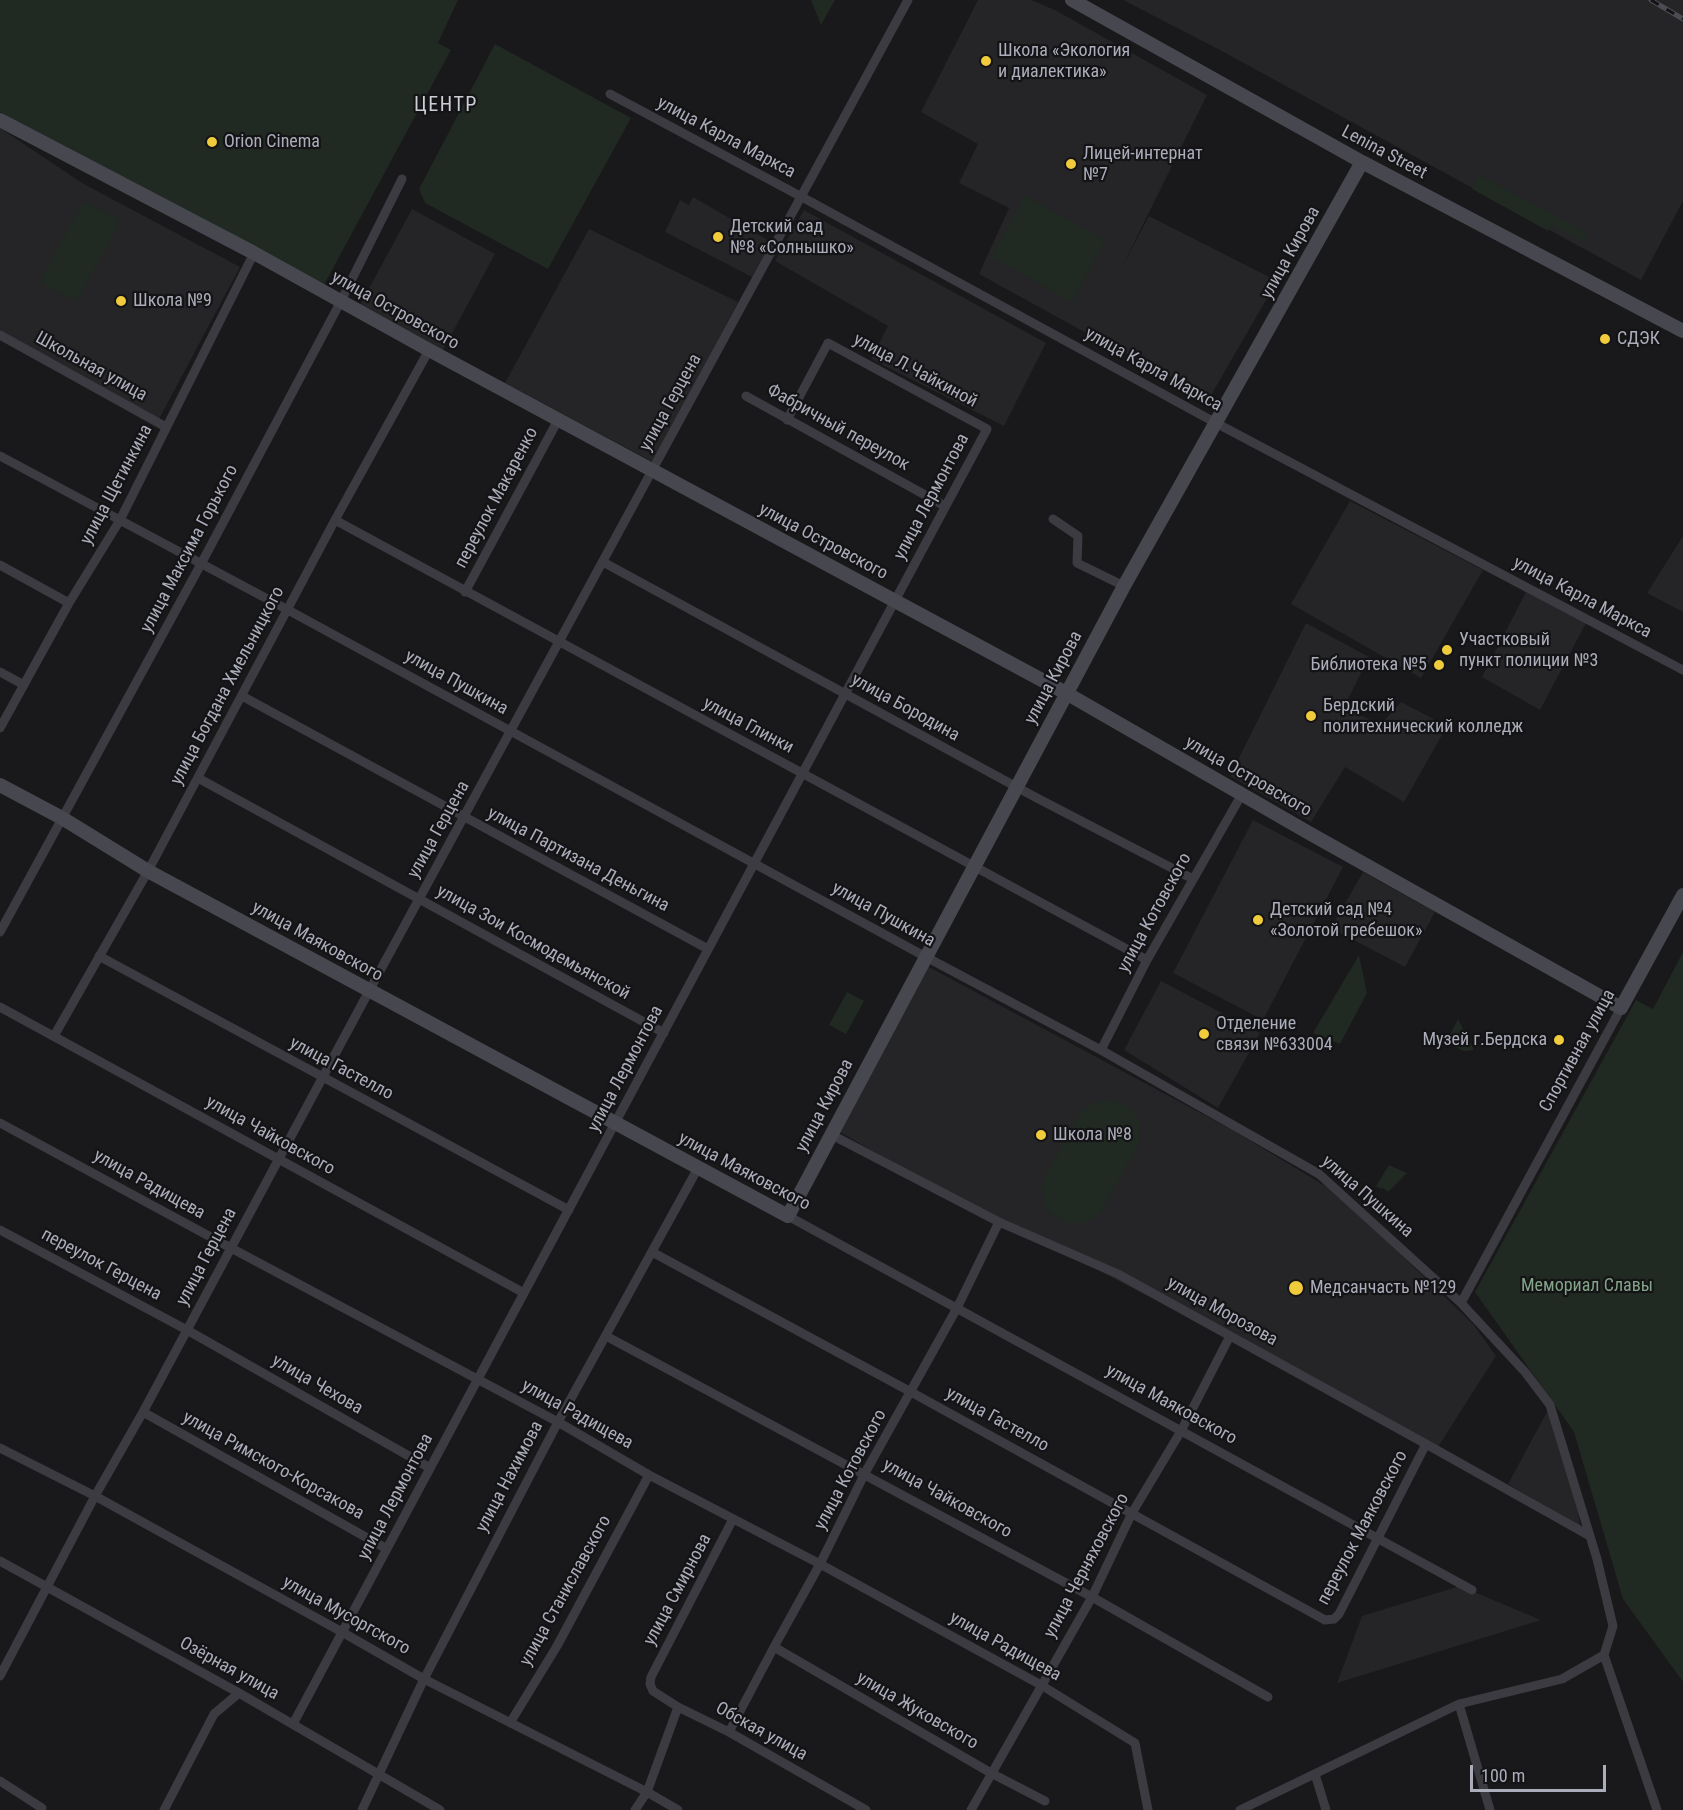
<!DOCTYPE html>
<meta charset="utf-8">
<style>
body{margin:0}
#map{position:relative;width:1683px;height:1810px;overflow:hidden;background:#19181a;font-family:"Roboto Condensed",sans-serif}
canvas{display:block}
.scale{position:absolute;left:1470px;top:1765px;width:136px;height:27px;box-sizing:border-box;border:3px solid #abadba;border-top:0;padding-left:8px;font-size:18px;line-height:21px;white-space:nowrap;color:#abadba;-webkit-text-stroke:4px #141315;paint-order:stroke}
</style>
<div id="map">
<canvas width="1683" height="1810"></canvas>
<div class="scale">100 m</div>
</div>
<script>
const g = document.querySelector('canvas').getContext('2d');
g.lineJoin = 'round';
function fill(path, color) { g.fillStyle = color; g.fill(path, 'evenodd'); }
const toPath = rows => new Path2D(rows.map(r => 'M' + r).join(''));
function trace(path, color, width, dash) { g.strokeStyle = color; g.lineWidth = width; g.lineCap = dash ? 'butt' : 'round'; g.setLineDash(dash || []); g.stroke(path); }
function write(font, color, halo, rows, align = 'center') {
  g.font = font + ' "Roboto Condensed",sans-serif'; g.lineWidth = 4.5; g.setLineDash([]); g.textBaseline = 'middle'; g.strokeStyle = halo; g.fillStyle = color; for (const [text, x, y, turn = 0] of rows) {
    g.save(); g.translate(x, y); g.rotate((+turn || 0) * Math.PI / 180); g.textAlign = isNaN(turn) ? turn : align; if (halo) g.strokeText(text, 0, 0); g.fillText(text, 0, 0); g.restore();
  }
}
const built = toPath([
 [978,0,1031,0,1055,10,1207,95,1123,265,1149,216,1277,281,1210,397,1088,334,979,274,1009,208,959,183,978,144,921,112],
 [1123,0,1683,0,1683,201,1641,280,1218,49],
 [0,128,82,183,240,267,158,421,0,334],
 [693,197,771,242,752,277,665,232,680,200,689,205],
 [412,209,495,254,443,350,360,305],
 [804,210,1046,343,1004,426,871,359,888,326,775,261],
 [589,229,738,302,653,462,505,383],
 [1350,501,1483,570,1421,678,1291,604],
 [1683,536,1683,612,1647,593],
 [1526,592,1586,623,1540,710,1482,677],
 [1306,623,1369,657,1344,707,1380,725,1401,702,1447,726,1404,802,1345,767,1311,822,1230,776],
 [1253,820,1343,867,1263,1020,1173,973],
 [1363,872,1435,912,1405,967,1331,928],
 [927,966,1234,1131,1337,1193,1473,1324,1496,1356,1438,1447,913,1174,838,1131],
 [1161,981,1260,1033,1218,1108,1124,1050],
 [1548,1410,1576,1495,1580,1526,1508,1484],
 [1460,1586,1541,1620,1337,1683,1362,1616]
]);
const green = toPath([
 [0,0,458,0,438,43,451,50,324,285,0,112],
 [811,0,835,0,821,25],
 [495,44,631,118,548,269,425,203,419,189],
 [1479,175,1588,233,1583,242,1552,225,1548,231,1472,189],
 [1025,196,1106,240,1072,302,991,257],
 [86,202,117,218,119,224,79,298,73,300,43,285,41,279,81,206],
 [1683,952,1683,1682,1623,1599,1574,1432,1475,1292,1636,1000,1653,1009],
 [1359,955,1367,993,1340,1044,1313,1033],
 [847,992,864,1001,846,1034,829,1025],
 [1458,1019,1474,1050,1464,1051,1446,1043],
 [1105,1100,1123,1103,1137,1116,1140,1125,1139,1144,1101,1212,1085,1223,1067,1223,1051,1214,1045,1206,1042,1188,1044,1178,1081,1113,1088,1106],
 [1389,1165,1407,1173,1388,1192,1383,1188,1381,1189,1376,1186]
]);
const street = toPath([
 [610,94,813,203,1216,423,1683,670],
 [0,335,166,427],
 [746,396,945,506],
 [0,456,288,610,926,957,1101,1050,1319,1174,1461,1303,1525,1372,1550,1405,1597,1559,1613,1626,1604,1655,1562,1679,1459,1704,1240,1810],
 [1053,519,1078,536,1077,563,1124,586],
 [335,520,1147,960],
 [603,562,1035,797,1193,879],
 [0,565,69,603],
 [465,592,558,420],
 [0,672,24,685],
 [242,696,708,949],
 [0,728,69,603,120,520,254,253],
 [198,778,664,1033],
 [0,932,201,564,341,301,402,179],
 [99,956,569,1210],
 [0,1007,524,1293],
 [54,1036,148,871,335,520,429,350],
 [1101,1050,1147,960,1242,794],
 [0,1123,231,1248,558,1422,649,1475,820,1564,1041,1685,1135,1743,1148,1810],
 [830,1134,999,1222,1118,1274,1426,1444,1590,1536],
 [788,1216,1472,1590],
 [0,1230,187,1330,430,1468],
 [652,1252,911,1392,1325,1620,1334,1619,1339,1614,1426,1444],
 [1461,1303,1621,1008],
 [606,1336,1092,1597,1268,1697],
 [143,1412,387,1549],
 [0,1448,95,1496,342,1632,424,1679,647,1792,678,1810],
 [733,1519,651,1677,650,1684,653,1691,678,1707,729,1732,866,1810],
 [0,1561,239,1693,440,1810],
 [774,1647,991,1773,1045,1801],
 [1604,1655,1657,1810],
 [0,1676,95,1496,143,1412,369,991,908,0],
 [1459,1704,1490,1810],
 [510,1723,557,1646,649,1475],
 [293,1724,987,429,828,343,787,420],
 [729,1732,774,1647,820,1564,865,1473,957,1308,999,1222],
 [1315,1774,1326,1810],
 [0,1781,42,1808],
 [164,1810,214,1714,239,1693],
 [362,1810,424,1679,558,1422,698,1168],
 [635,1810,647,1792,678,1707],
 [971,1810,1092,1597,1132,1513,1181,1431,1230,1336]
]);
const secondary = toPath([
 [1072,0,1362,162,1683,331],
 [0,120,254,253,429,350,1066,693,1309,833,1621,1008,1683,895],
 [0,785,62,818,148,871,788,1216,1124,586,1362,162]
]);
const rail = toPath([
 [1651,0,1683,19]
]);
const markers = [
 [986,61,6,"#f0cb3b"],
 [212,142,6,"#f0cb3b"],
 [1071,164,6,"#f0cb3b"],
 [718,237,6,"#f0cb3b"],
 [121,301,6,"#f0cb3b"],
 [1605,339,6,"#f0cb3b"],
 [1447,650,6,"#f0cb3b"],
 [1439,665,6,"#f0cb3b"],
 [1311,716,6,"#f0cb3b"],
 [1258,920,6,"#f0cb3b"],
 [1204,1034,6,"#f0cb3b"],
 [1559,1040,6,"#f0cb3b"],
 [1041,1135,6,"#f0cb3b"],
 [1296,1288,8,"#f0cb3b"]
];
const poiNames = [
 ["Школа «Экология",998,51],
 ["и диалектика»",998,72],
 ["Orion Cinema",224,142],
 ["Лицей-интернат",1083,154],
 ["№7",1083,175],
 ["Детский сад",730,227],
 ["№8 «Солнышко»",730,248],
 ["Школа №9",133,301],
 ["СДЭК",1617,339],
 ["Участковый",1459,640],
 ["пункт полиции №3",1459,661],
 ["Библиотека №5",1427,665,"right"],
 ["Бердский",1323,706],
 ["политехнический колледж",1323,727],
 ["Детский сад №4",1270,910],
 ["«Золотой гребешок»",1270,931],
 ["Отделение",1216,1024],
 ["связи №633004",1216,1045],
 ["Музей г.Бердска",1547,1040,"right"],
 ["Школа №8",1053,1135],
 ["Медсанчасть №129",1310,1288]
];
const streetNames = [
 ["улица Карла Маркса",726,138,28],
 ["Lenina Street",1384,153,28],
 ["улица Кирова",1291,253,-61],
 ["улица Островского",395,311,29],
 ["Школьная улица",91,367,29],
 ["улица Карла Маркса",1153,370,29],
 ["улица Л.Чайкиной",915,371,28],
 ["улица Герцена",671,403,-61],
 ["Фабричный переулок",838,428,29],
 ["улица Щетинкина",117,485,-62],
 ["улица Лермонтова",932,497,-62],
 ["переулок Макаренко",497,498,-62],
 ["улица Островского",823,542,28],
 ["улица Максима Горького",190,549,-62],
 ["улица Карла Маркса",1582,598,28],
 ["улица Кирова",1054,678,-62],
 ["улица Пушкина",456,683,29],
 ["улица Богдана Хмельницкого",228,686,-62],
 ["улица Бородина",905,708,29],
 ["улица Глинки",748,726,28],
 ["улица Островского",1248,777,30],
 ["улица Герцена",439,830,-61],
 ["улица Партизана Деньгина",578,860,28],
 ["улица Котовского",1155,913,-61],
 ["улица Пушкина",883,915,29],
 ["улица Маяковского",317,942,29],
 ["улица Зои Космодемьянской",533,943,29],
 ["Спортивная улица",1578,1051,-61],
 ["улица Гастелло",341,1069,28],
 ["улица Лермонтова",626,1069,-62],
 ["улица Кирова",825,1106,-62],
 ["улица Чайковского",270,1136,29],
 ["улица Маяковского",744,1172,28],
 ["улица Радищева",149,1185,29],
 ["улица Пушкина",1367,1197,41],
 ["улица Герцена",207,1257,-62],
 ["переулок Герцена",101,1265,28],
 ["улица Морозова",1222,1312,29],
 ["улица Чехова",317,1385,30],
 ["улица Маяковского",1171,1405,29],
 ["улица Радищева",577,1415,29],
 ["улица Гастелло",997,1420,29],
 ["улица Римского-Корсакова",273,1466,29],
 ["улица Котовского",851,1470,-62],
 ["улица Нахимова",510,1477,-62],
 ["улица Лермонтова",396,1497,-62],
 ["улица Чайковского",947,1499,29],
 ["переулок Маяковского",1363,1528,-62],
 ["улица Черняховского",1087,1566,-62],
 ["улица Смирнова",678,1590,-62],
 ["улица Станиславского",566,1591,-61],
 ["улица Мусоргского",346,1616,29],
 ["улица Радищева",1005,1647,29],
 ["Озёрная улица",229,1669,29],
 ["улица Жуковского",917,1711,30],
 ["Обская улица",761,1732,29]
];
const parkNames = [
 ["Мемориал Славы",1587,1286]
];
const neighbourhoodNames = [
 ["ЦЕНТР",446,106]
];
fill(built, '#252427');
fill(green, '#202922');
trace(street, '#3b3b41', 9);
trace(secondary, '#47484f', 14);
trace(rail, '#4c4d54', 5);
trace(rail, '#141315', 3, [9]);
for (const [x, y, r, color] of markers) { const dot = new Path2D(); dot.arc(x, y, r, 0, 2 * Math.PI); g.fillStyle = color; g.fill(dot); trace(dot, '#141315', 2); }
write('18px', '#abadba', '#141315', poiNames, 'left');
write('18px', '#abadba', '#141315', streetNames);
write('18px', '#82a489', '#141315', parkNames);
g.letterSpacing = '1.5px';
write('20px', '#cccdd6', '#141315', neighbourhoodNames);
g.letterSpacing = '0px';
</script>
